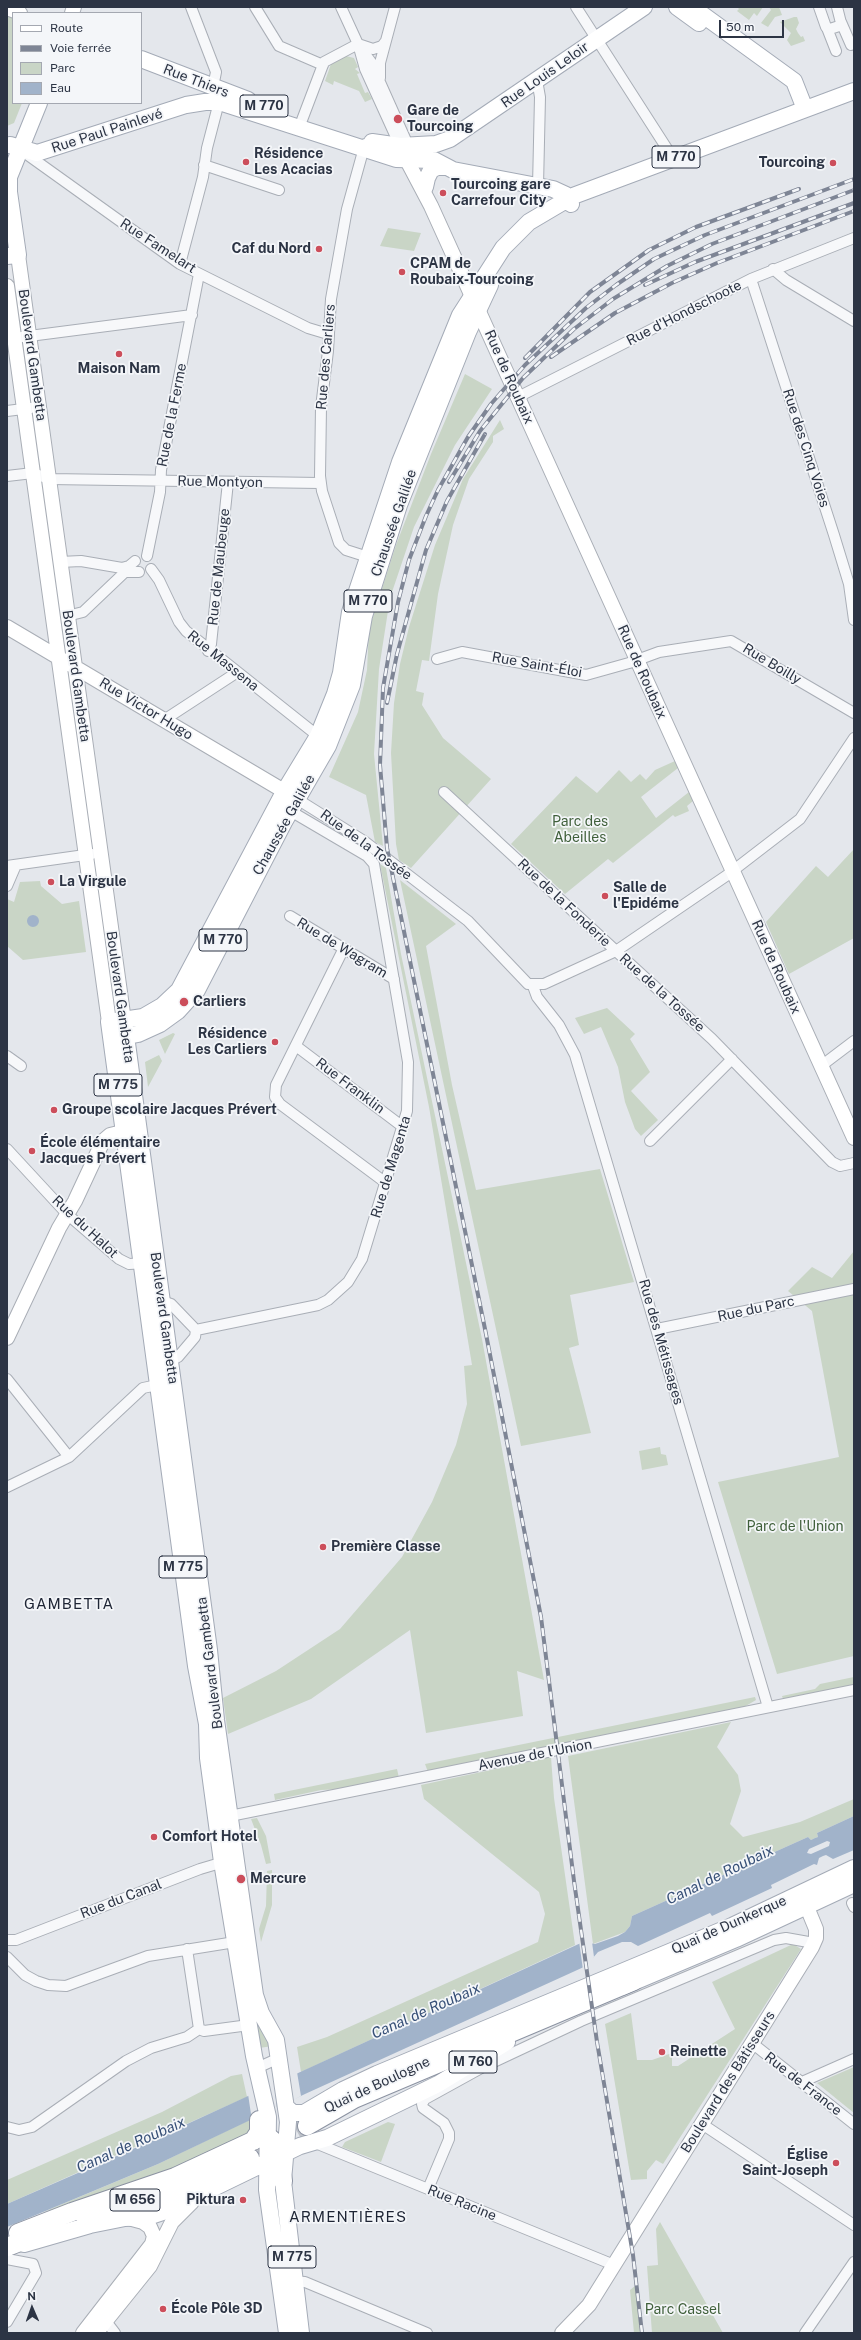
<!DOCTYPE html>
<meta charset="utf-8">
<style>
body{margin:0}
#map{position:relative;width:861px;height:2340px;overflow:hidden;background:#e4e7ec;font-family:"Public Sans",sans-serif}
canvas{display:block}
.frame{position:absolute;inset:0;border:8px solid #2c3444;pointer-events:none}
.legend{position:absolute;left:12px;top:12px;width:130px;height:92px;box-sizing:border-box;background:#f4f6f9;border:1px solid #a4a8b1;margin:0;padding:5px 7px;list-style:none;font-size:12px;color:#2c3444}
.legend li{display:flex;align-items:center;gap:8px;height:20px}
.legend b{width:20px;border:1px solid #a4a8b1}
.north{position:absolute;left:12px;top:2288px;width:40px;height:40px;-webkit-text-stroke:3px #f4f6f9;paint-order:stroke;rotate:358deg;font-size:11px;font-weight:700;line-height:16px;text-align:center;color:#2c3444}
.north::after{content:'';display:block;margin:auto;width:14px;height:18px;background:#2c3444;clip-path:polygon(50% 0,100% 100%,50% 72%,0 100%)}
.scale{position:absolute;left:719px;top:20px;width:65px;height:18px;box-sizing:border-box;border:2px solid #2c3444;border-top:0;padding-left:5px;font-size:12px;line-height:14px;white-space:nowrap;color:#2c3444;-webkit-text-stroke:3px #f4f6f9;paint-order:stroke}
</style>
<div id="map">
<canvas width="861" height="2340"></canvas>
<div class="frame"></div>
<ul class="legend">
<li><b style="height:5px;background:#fff"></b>Route</li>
<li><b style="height:5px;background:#7e8595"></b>Voie ferrée</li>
<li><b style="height:11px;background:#c9d5c6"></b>Parc</li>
<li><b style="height:11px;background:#a1b3ca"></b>Eau</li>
</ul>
<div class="north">N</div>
<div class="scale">50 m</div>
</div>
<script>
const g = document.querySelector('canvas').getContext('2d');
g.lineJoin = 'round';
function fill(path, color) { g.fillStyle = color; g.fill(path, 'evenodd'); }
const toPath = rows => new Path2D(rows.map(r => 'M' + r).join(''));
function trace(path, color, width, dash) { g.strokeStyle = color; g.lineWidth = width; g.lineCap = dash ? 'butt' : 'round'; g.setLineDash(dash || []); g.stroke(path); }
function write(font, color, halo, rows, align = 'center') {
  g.font = font + ' "Public Sans",sans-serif'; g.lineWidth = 3.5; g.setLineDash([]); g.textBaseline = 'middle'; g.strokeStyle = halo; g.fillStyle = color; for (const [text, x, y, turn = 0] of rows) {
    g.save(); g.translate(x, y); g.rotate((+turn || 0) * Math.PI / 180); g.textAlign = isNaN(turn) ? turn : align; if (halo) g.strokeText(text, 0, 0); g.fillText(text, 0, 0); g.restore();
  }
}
const green = toPath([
 [737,7,763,7,757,16,754,13,749,20,737,11,739,9],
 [769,7,779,7,782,15,775,17,768,27,761,23,771,10],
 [7,12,13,14,13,103,22,103,14,123,7,126],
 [794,17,797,17,799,23,796,29,798,33,801,37,803,36,805,41,791,46,787,40,791,33,780,22],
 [346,56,354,58,358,67,355,69,360,73,357,74,365,93,368,92,372,99,365,102,359,91,334,81,333,85,325,81,331,64],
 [388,228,421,233,414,251,380,246],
 [465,374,492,389,455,445,414,527,390,598,379,669,374,754,383,846,375,842,366,795,329,777,358,712,367,670,369,629,396,545,431,454],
 [500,420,504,429,493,436,493,442,469,479,453,525,438,594,429,661,422,660,416,691,424,693,422,705,443,738,491,779,411,868,399,860,396,844,391,753,394,703,400,664,409,627,435,545,463,479],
 [675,761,678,768,641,797,656,818,689,792,693,801,687,806,689,811,675,817,673,815,613,863,608,859,565,894,511,844,576,776,597,793,619,770,631,782,640,774,646,780,655,770],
 [854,849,854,938,789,974,766,922,816,866,828,877],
 [380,864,386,868,401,954,482,1339,544,1680,517,1671,523,1716,426,1733,410,1630,311,1699,228,1734,223,1698,276,1671,340,1629,402,1557,432,1502,456,1445,467,1404,464,1366,472,1365,429,1107],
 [400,880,456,924,426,946,452,1085,476,1190,600,1169,634,1282,570,1295,579,1345,569,1348,591,1433,521,1446],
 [40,881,41,886,62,904,79,901,86,952,23,960,7,946,7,899,14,902,20,882],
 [607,1008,635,1034,630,1039,650,1072,631,1091,658,1120,641,1136,635,1129,625,1102,618,1067,601,1027,584,1034,575,1018],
 [173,1033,175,1034,165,1054,159,1040],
 [159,1055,162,1061,148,1087,145,1062],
 [854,1251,854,1656,777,1674,718,1482,839,1457,812,1311,788,1291,812,1267,832,1278],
 [660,1447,661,1454,666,1455,668,1465,642,1470,639,1451],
 [854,1677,854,1686,783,1699,782,1696,815,1689,820,1684],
 [755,1697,756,1700,744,1707,428,1772,425,1764],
 [731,1722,717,1747,738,1775,741,1791,730,1824,743,1837,800,1822,854,1799,854,1816,817,1833,818,1837,815,1838,811,1840,808,1837,632,1916,630,1926,625,1932,593,1944,568,1756],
 [551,1757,554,1798,575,1945,301,2072,297,2047,327,2037,538,1942,545,1914,539,1892,424,1799,421,1785],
 [397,1769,399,1778,344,1789,321,1790,275,1800,274,1794],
 [257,1818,266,1836,271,1863,266,1864,261,1845,251,1819],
 [272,1870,272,1905,261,1942,259,1929,266,1906,267,1871],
 [793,1944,801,1949,663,2164,656,2160,647,2171,647,2179,631,2180,605,2024,631,2013,637,2060,652,2060,672,2053,672,2066,678,2066,735,2029,712,1982],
 [253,2015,273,2046,259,2048],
 [854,2067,854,2113,817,2083],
 [242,2074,247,2097,7,2204,7,2180,162,2112,231,2076],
 [249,2120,251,2131,245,2137,161,2176,41,2213,158,2164],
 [388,2122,395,2124,381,2162,342,2147,345,2142],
 [660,2222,723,2333,652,2333,647,2266,658,2265,656,2229],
 [635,2286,638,2309,640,2333,634,2333,630,2290]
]);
const water = toPath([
 '27 921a6 6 0 1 1 12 0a6 6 0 1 1-12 0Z',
 [854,1816,854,1850,833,1859,826,1855,823,1856,819,1858,817,1865,814,1864,771,1885,772,1888,712,1916,710,1913,638,1946,631,1942,622,1942,598,1952,586,1966,305,2094,158,2164,7,2227,7,2204,135,2148,583,1942,595,1944,618,1936,625,1932,630,1926,632,1916,808,1837,811,1840,815,1838,818,1837,817,1833],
 [827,1841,830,1842,829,1846,811,1854,807,1853,809,1849]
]);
const pier = toPath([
 [583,1940,592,1942,594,1957,588,1967,583,1970,579,1941],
 [297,2072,301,2096,281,2107,277,2081],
 [274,2082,277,2109,252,2121,248,2094]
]);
const highwayTunnel = toPath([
 [250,2158,307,2126]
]);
const street = toPath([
 [191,7,216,72,213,87],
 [255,7,279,46,323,65],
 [341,7,358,44,365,69,400,146],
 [576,7,673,158],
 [819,7,826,27,830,29,839,26,841,23,837,7],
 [841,22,851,45],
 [827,28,836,51],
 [358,44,373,49,382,46,385,42],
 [360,47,371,62,408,145],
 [380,78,380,63,395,7],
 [537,80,540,97,538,186],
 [302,120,324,62,358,44],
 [365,144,347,209,331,299,328,351,321,407,320,476,322,491,339,543,346,550,368,557],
 [25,153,180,264,308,328,328,334],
 [204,165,279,190],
 [180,264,203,177,207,148,219,102],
 [773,269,786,280,854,321],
 [751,279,834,535,849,584,854,620],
 [14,338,192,315],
 [518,397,751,279,854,238],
 [7,411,31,408],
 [7,476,33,473,49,479,320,483],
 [147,556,160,492,161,470,199,274],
 [60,562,81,561,122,568,129,566,135,561],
 [151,569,159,580,179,622,186,631,318,736],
 [67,616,83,612,125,572,139,572],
 [208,651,211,644,228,482],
 [437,659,462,652,586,675,629,663,659,652,731,641,854,713],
 [164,720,236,673],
 [444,792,616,951,726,876,800,819,854,738],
 [297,799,364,841,468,921,528,984,544,984,616,951,712,1039,832,1162,840,1166,854,1163],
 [7,866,92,854],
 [7,886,16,865],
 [290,916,394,979],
 [343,950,276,1085,275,1097,280,1104,386,1183],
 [533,986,537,997,559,1025,575,1055,768,1707],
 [296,1046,403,1127],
 [7,1056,21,1066],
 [821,1066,854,1041],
 [650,1141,732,1059],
 [7,1149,67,1214,119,1259,129,1264,147,1263],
 [162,1301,171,1304,196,1330,195,1337,178,1357,170,1361],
 [657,1329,854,1289],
 [196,1330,318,1305,328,1300,348,1282,362,1259,407,1111,408,1062,374,864,367,856,287,809],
 [7,1379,69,1457],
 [7,1487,69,1457,143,1388,162,1384],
 [225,1817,854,1690],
 [852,1903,854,1907],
 [7,1940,16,1940,200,1869,227,1861],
 [187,1949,199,2029],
 [7,1957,25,1975,36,1981,48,1985,66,1986,148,1956,235,1942],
 [199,2029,204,2031,249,2025],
 [752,2043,854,2124],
 [257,2068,279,2058],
 [802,2082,854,2059],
 [702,2124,854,2225],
 [7,2127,19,2130,32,2127,126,2061,151,2048,187,2037,199,2029],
 [313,2142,614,2265],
 [428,2189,449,2139,449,2133,444,2123,423,2108,422,2104,425,2099,483,2067,581,2021,774,1940,786,1938,814,1943],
 [7,2259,33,2264,36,2273,7,2322],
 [290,2281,305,2282,427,2333],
 [102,2316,115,2333],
 [805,2333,854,2262]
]);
const secondary = toPath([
 [7,8,20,13],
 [72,13,74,7],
 [402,151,431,206,854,1138],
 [18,255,124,1021],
 [7,286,109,1022],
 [7,627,294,797],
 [7,1338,59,1228,75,1201,103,1141,110,1135,135,1129],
 [83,2333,152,2244,154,2236,150,2227,143,2222,132,2219],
 [96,2333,150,2266,172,2222,192,2202],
 [562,2333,589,2305,812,1947,816,1938,816,1929,802,1895]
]);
const primary = toPath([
 [677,7,699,23],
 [692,7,794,81,805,109],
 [141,59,248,100],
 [372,142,400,146,436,144,450,139,644,7],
 [10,145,37,153,186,105,205,102,219,102,396,159,434,160,453,170,553,189,566,195,571,204],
 [425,187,427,178,431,170,437,167,446,167],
 [7,256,18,255,9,192,9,177,39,103],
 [124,1021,209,1650,216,1720,255,1995,261,2013,276,2040,288,2122,283,2181,301,2333],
 [117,1038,138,1034,160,1024,178,1011,197,990,284,822,328,746,352,685,364,616,399,505,468,332,490,285],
 [622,1987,736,1939,854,1884],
 [286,2107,293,2113,304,2113,343,2090,377,2074,732,1926,854,1868],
 [24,2244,90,2225,125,2218,148,2217,166,2211,300,2146,327,2138,438,2084,507,2042],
 [287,2333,267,2190,268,2117,254,2056,222,1862,208,1758,207,1724,196,1666,109,1022,143,1017,162,1006,179,990,284,792,318,736,335,694,341,673,350,612,400,462,460,315,503,248,529,222,573,196,854,91]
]);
const highway = toPath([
 [307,2126,354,2099,634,1981],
 [253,2141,259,2132,259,2120],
 [86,2219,173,2193,250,2158],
 [18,2233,72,2212,175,2177,259,2138,270,2138,277,2144,283,2181],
 [7,2247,35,2236]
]);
const rail = toPath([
 [645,285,695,262,854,203],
 [551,357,615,313,672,283,717,263,854,211],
 [525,358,590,292,649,250,696,227,799,189],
 [449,482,480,431,523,378,574,329,613,299,667,266,712,244,854,190],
 [387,703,397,654,426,550,447,501,485,434],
 [642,2333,633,2255,597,2042,574,1881,541,1617,485,1329,387,848,380,765,383,688,398,602,409,560,426,516,438,490,468,437,491,404,525,365,586,308,616,285,654,259,705,235,854,179]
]);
const markers = [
 [398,119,5,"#cc4e5b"],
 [246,162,4,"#cc4e5b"],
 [833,163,4,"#cc4e5b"],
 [443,193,4,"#cc4e5b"],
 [319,249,4,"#cc4e5b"],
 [402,272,4,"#cc4e5b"],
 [119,354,4,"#cc4e5b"],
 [51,882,4,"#cc4e5b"],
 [605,896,4,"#cc4e5b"],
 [184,1002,5,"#cc4e5b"],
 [275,1042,4,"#cc4e5b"],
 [54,1110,4,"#cc4e5b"],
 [32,1151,4,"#cc4e5b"],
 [323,1547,4,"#cc4e5b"],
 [154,1837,4,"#cc4e5b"],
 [241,1879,5,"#cc4e5b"],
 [662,2052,4,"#cc4e5b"],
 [836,2163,4,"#cc4e5b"],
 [243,2200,4,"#cc4e5b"],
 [163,2309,4,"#cc4e5b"]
];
const shields = [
 [264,106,48],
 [676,157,48],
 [368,601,48],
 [223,940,48],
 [118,1085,48],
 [183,1567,48],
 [473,2062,48],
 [135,2200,50],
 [292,2257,48]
];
const shieldNames = [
 ["M 770",264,106],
 ["M 770",676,157],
 ["M 770",368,601],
 ["M 770",223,940],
 ["M 775",118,1085],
 ["M 775",183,1567],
 ["M 760",473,2062],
 ["M 656",135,2200],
 ["M 775",292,2257]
];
const streetNames = [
 ["Rue Louis Leloir",545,75,-35],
 ["Rue Thiers",196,81,21],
 ["Rue Paul Painlevé",107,131,-18],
 ["Rue Famelart",158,246,33],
 ["Rue d'Hondschoote",684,313,-27],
 ["Boulevard Gambetta",32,355,82],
 ["Rue des Carliers",326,357,-85],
 ["Rue de Roubaix",509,377,66],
 ["Rue de la Ferme",172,415,-79],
 ["Rue des Cinq Voies",806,448,72],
 ["Rue Montyon",220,482,1],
 ["Chaussée Galilée",394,523,-71],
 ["Rue de Maubeuge",219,567,-84],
 ["Rue Massena",223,661,39],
 ["Rue Boilly",772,664,31],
 ["Rue Saint-Éloi",537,665,10],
 ["Rue de Roubaix",642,672,66],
 ["Boulevard Gambetta",76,676,82],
 ["Rue Victor Hugo",146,709,31],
 ["Chaussée Galilée",284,825,-61],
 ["Rue de la Tossée",366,845,36],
 ["Rue de la Fonderie",564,903,43],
 ["Rue de Wagram",342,948,31],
 ["Rue de Roubaix",776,967,66],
 ["Rue de la Tossée",662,993,42],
 ["Boulevard Gambetta",120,997,82],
 ["Rue Franklin",350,1086,37],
 ["Rue de Magenta",391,1167,-73],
 ["Rue du Halot",85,1227,43],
 ["Rue du Parc",756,1309,-12],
 ["Boulevard Gambetta",164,1318,82],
 ["Rue des Métissages",661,1342,74],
 ["Boulevard Gambetta",210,1663,-97],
 ["Avenue de l'Union",535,1755,-11],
 ["Rue du Canal",121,1899,-21],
 ["Quai de Dunkerque",729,1925,-24],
 ["Boulevard des Bâtisseurs",728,2082,-58],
 ["Rue de France",803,2084,38],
 ["Quai de Boulogne",377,2085,-25],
 ["Rue Racine",462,2203,22]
];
const poiNames = [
 ["Gare de",407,111],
 ["Tourcoing",407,127],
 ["Résidence",254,154],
 ["Les Acacias",254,170],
 ["Tourcoing",825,163,"right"],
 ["Tourcoing gare",451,185],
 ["Carrefour City",451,201],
 ["Caf du Nord",311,249,"right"],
 ["CPAM de",410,264],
 ["Roubaix-Tourcoing",410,280],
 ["Maison Nam",119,369,"center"],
 ["La Virgule",59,882],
 ["Salle de",613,888],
 ["l'Epidéme",613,904],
 ["Carliers",193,1002],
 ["Résidence",267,1034,"right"],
 ["Les Carliers",267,1050,"right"],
 ["Groupe scolaire Jacques Prévert",62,1110],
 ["École élémentaire",40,1143],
 ["Jacques Prévert",40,1159],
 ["Première Classe",331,1547],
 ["Comfort Hotel",162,1837],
 ["Mercure",250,1879],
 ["Reinette",670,2052],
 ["Église",828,2155,"right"],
 ["Saint-Joseph",828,2171,"right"],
 ["Piktura",235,2200,"right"],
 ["École Pôle 3D",171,2309]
];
const parkNames = [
 ["Parc des",580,822],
 ["Abeilles",580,838],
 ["Parc de l'Union",795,1527],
 ["Parc Cassel",683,2310]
];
const neighbourhoodNames = [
 ["GAMBETTA",69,1604],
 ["ARMENTIÈRES",348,2217]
];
const waterNames = [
 ["Canal de Roubaix",720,1875,-26],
 ["Canal de Roubaix",426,2011,-24],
 ["Canal de Roubaix",131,2145,-24]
];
fill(green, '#c9d5c6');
fill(water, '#a1b3ca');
fill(pier, '#e4e7ec');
trace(highwayTunnel, '#bfc3ca', 18, [18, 9]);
trace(street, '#a9aeb6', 12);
trace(secondary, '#a9aeb6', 16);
trace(primary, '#a4abb7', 18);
trace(highway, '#8c93a2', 20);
trace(street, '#f7f8fa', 10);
trace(secondary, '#fff', 14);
trace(primary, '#fff', 16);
trace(highway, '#fff', 18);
trace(rail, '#7e8595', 4);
trace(rail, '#f4f6f9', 2.5, [8]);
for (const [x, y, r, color] of markers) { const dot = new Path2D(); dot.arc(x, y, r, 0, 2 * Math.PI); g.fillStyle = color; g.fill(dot); trace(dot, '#f4f6f9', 1.5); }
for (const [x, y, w] of shields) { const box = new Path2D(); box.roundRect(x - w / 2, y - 11, w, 22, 3); g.fillStyle = '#f4f6f9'; g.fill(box); trace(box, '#2c3444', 1); }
write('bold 13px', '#2c3444', null, shieldNames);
write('14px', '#2c3444', '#f4f6f9', streetNames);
write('bold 14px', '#2c3444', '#f4f6f9', poiNames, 'left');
write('14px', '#3f5f3a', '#f4f6f9', parkNames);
g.letterSpacing = '1px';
write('15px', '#1e2535', '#f4f6f9', neighbourhoodNames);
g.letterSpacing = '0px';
write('italic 15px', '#375077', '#f4f6f9', waterNames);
</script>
